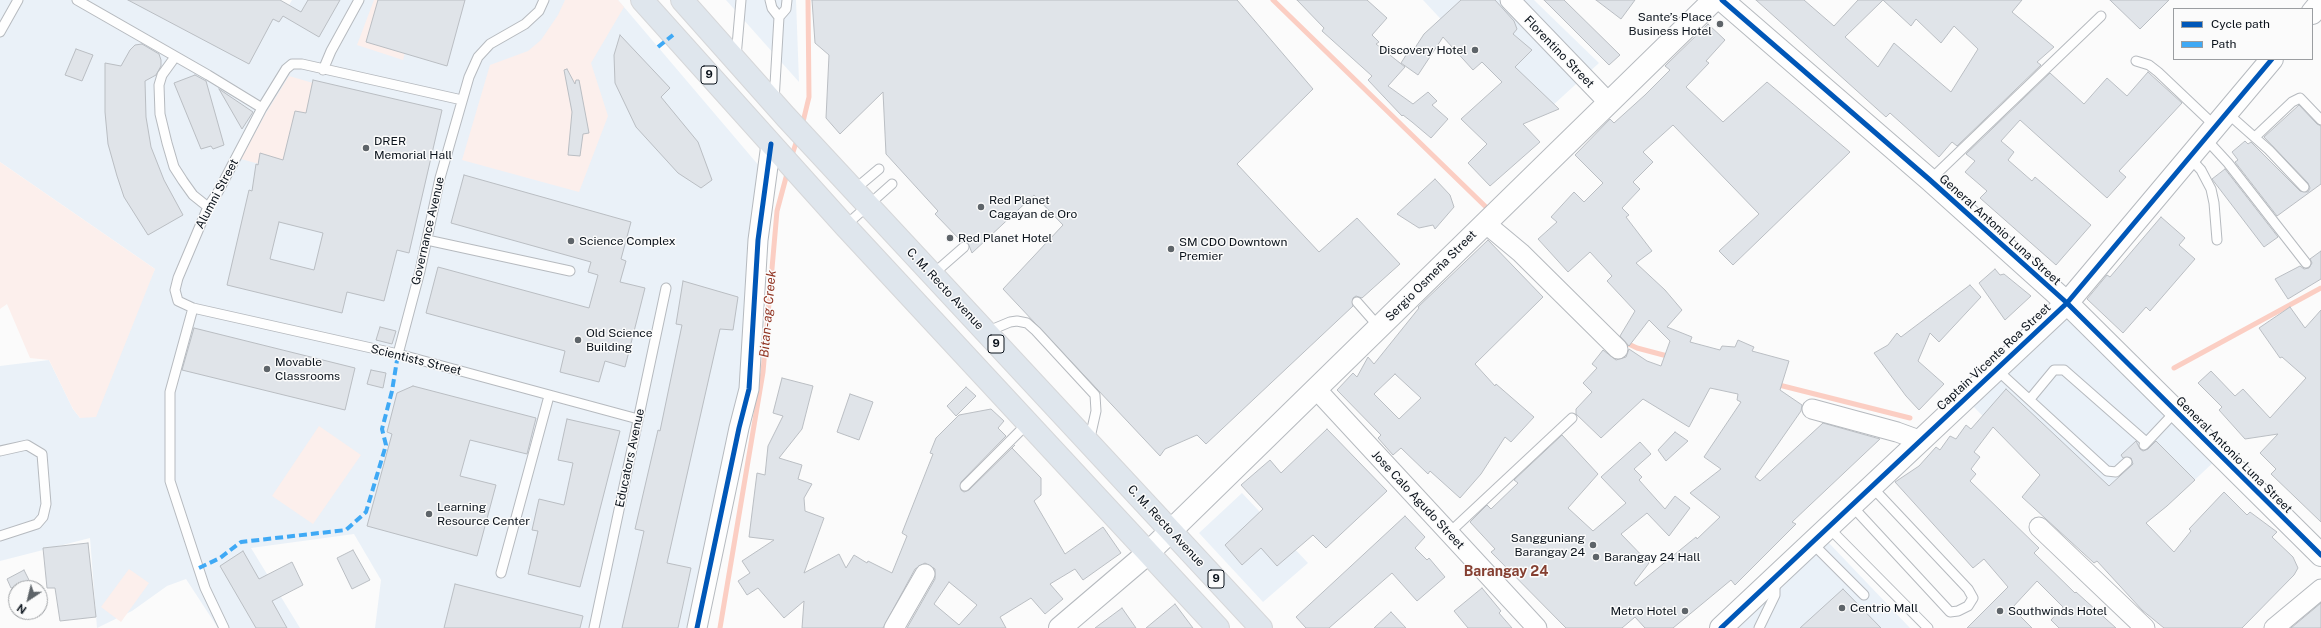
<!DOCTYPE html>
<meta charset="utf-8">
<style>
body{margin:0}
#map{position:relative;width:2321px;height:628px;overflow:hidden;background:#fbfbfb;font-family:"Public Sans",sans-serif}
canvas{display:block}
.legend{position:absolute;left:2173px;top:8px;width:140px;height:52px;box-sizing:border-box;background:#fbfbfb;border:1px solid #9b9ea1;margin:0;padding:5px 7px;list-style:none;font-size:12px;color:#0a121b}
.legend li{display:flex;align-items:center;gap:8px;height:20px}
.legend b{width:20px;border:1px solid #9b9ea1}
.north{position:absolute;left:8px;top:580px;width:40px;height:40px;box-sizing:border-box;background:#fbfbfb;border:1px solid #9b9ea1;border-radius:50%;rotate:215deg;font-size:11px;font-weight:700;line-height:16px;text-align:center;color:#0a121b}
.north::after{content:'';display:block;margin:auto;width:14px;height:18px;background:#5e6469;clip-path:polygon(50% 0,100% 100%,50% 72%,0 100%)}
</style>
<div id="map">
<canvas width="2321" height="628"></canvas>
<ul class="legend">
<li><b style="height:5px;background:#0057b8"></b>Cycle path</li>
<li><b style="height:5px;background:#3fa9f5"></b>Path</li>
</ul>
<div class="north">N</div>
</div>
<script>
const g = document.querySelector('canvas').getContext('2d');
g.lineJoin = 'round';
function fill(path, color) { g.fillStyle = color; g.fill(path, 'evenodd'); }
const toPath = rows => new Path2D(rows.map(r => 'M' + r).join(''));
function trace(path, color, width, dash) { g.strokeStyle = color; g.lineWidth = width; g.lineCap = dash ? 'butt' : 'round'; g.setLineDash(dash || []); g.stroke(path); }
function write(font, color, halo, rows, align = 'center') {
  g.font = font + ' "Public Sans",sans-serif'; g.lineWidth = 3; g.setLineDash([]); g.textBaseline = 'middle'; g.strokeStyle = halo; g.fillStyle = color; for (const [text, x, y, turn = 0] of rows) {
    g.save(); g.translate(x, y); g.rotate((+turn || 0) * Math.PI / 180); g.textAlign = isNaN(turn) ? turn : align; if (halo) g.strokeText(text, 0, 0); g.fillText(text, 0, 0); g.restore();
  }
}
const built = toPath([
 [0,0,258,0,283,15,292,0,618,0,760,167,741,386,691,628,375,628,381,580,354,534,251,548,300,628,218,628,186,579,167,586,132,611,97,628,90,538,0,561,0,366,49,360,73,409,80,418,155,269,0,162],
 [726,0,796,0,799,82],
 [1423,0,1534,0,1599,63,1539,118,1478,59],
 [2063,311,2218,458,2167,506,2112,548,1971,404],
 [1242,493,1308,563,1263,602,1199,533],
 [1828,542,1910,628,1735,628]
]);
const green = toPath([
 [374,0,419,0,403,60,357,45],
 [565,0,618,0,624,7,591,63,608,116,579,192,462,160,490,65,528,51,541,40,558,15],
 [289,76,313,83,292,173,241,159,266,113],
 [0,162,155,269,96,417,80,418,73,409,49,360,30,358,7,304,0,309],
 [319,426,361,455,313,524,272,496],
 [129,569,149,583,121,622,101,607]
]);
const stream = toPath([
 [1273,0,1488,209],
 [802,126,809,97,808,0],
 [791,158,798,137],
 [1620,340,1637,348,1671,357],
 [2174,368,2321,288],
 [1775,384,1910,418],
 [720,628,763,372,777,211,788,170]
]);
const building = toPath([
 [128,0,280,0,301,12,308,0,340,0,319,37,283,16,279,22,273,19,249,64,128,0],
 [378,0,465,0,447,66,366,42,378,0],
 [812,0,1237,0,1313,89,1237,164,1319,252,1357,218,1400,264,1362,298,1356,296,1353,298,1353,306,1206,444,1197,435,1165,449,1160,456,1003,289,1063,225,1034,195,972,253,968,243,962,242,935,214,938,211,886,154,883,92,840,134,826,118,829,55,815,43,812,0],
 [1297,0,1367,0,1387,18,1372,35,1379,42,1376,44,1405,67,1388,86,1413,104,1428,92,1437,101,1432,105,1448,119,1431,138,1412,122,1403,115,1402,116,1368,80,1372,76,1322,31,1324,28,1297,0],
 [1461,0,1495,0,1514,21,1517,29,1513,34,1532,50,1515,67,1559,109,1523,124,1540,142,1490,186,1468,163,1487,144,1461,119,1502,82,1482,62,1473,70,1443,37,1418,75,1401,63,1408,52,1411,54,1424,34,1461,0],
 [1544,0,1564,0,1620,55,1609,65,1544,0],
 [1596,0,1635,0,1621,19,1596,0],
 [1756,0,1804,0,1834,26,1858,0,2022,0,2012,12,2054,47,2037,62,2041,65,1957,146,1952,142,1939,157,1890,113,1886,117,1756,0],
 [1883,0,1911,26,1916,19,1941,43,1954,26,1978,49,1951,92,1894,43,1878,67,1845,37,1883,0],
 [2110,0,2169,0,2140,29,2110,0],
 [1708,24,1725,40,1706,61,1709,63,1686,87,1723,122,1767,82,1850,152,1733,265,1719,251,1759,214,1673,125,1643,152,1653,162,1633,182,1640,189,1622,208,1629,215,1626,217,1652,251,1636,263,1665,290,1682,310,1667,327,1692,337,1690,342,1720,350,1722,346,1735,347,1738,340,1754,347,1752,351,1789,361,1780,390,1802,405,1801,411,1755,477,1760,481,1823,423,1880,439,1792,522,1796,524,1735,585,1731,580,1673,628,1645,628,1635,617,1622,628,1566,628,1491,552,1495,549,1470,522,1487,505,1491,509,1518,483,1514,480,1562,435,1598,474,1568,508,1593,531,1626,503,1601,477,1640,442,1651,454,1634,469,1642,477,1639,480,1665,509,1675,496,1690,508,1669,536,1647,513,1621,534,1649,563,1634,583,1636,586,1696,537,1697,539,1720,517,1690,493,1721,469,1704,457,1741,402,1737,400,1738,394,1710,388,1689,427,1643,399,1601,438,1576,414,1576,409,1592,392,1583,383,1597,368,1592,364,1603,350,1616,360,1626,357,1629,349,1647,361,1661,366,1670,341,1649,320,1629,346,1620,336,1635,311,1607,281,1612,276,1590,252,1568,272,1538,239,1557,222,1551,217,1574,192,1584,202,1603,183,1575,155,1610,119,1614,123,1645,95,1670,70,1665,66,1708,24],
 [620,35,670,88,661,97,698,142,712,180,701,188,678,173,636,127,615,83,614,55,620,35],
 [142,44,159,54,161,60,161,66,156,75,145,81,146,117,151,147,164,180,183,215,148,235,124,197,117,176,108,144,105,112,105,63,121,66,130,50,135,45,142,44],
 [76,49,93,55,82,81,65,75,76,49],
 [567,69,575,84,576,80,579,80,589,133,583,134,580,156,568,155,572,112,564,70,567,69],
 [2148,72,2182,103,2119,171,2126,177,2107,198,2020,120,2001,141,2014,152,2008,160,2032,181,2035,177,2091,225,2056,265,1980,198,1987,191,1965,172,1975,161,1966,154,2050,73,2084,104,2107,78,2127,96,2148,72],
 [195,75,206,81,224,145,213,149,211,146,201,149,174,83,195,75],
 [313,80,442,110,409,253,397,250,384,301,347,292,342,313,227,285,249,190,252,191,256,164,258,165,260,153,283,160,295,111,306,113,313,80],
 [279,222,323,233,314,270,270,259,279,222],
 [219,89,253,112,242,129,219,89],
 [2299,105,2317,124,2321,126,2321,184,2277,216,2235,162,2238,160,2232,152,2245,141,2248,144,2251,142,2300,191,2308,192,2310,188,2308,183,2264,137,2299,105],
 [2225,169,2278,237,2264,247,2212,179,2225,169],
 [464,175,631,222,621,259,626,261,620,282,645,288,625,367,605,361,599,382,560,372,565,351,426,313,438,267,589,308,598,275,588,272,591,262,451,223,464,175],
 [1435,179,1450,195,1454,207,1435,229,1433,225,1419,228,1397,214,1435,179],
 [2161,217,2185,238,2179,245,2195,259,2150,311,2146,307,2123,333,2087,299,2107,275,2110,277,2161,217],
 [1488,240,1543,297,1475,364,1495,386,1496,384,1534,417,1511,442,1505,437,1481,474,1460,498,1430,471,1428,474,1401,448,1393,455,1378,438,1381,435,1337,390,1353,373,1357,377,1368,357,1374,364,1419,308,1418,307,1488,240],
 [1395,374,1421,398,1399,419,1374,394,1395,374],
 [2321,251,2321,279,2288,299,2275,279,2300,266,2304,269,2309,268,2312,263,2310,259,2321,251],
 [1995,269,2000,275,2004,274,2031,296,2005,320,1979,283,1995,269],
 [683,281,738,297,733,330,720,329,667,563,691,568,678,628,622,628,644,531,635,529,658,430,660,431,682,325,676,324,683,281],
 [1970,285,1981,297,1939,342,1930,333,1918,361,1944,384,1919,410,1906,396,1874,353,1888,345,1897,333,1901,337,1970,285],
 [2290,307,2305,328,2321,310,2321,522,2271,474,2276,469,2260,453,2278,434,2245,439,2219,410,2222,407,2198,383,2211,371,2235,396,2243,389,2270,418,2306,378,2282,357,2280,358,2259,328,2290,307],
 [380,327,396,331,392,344,376,340,380,327],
 [194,328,355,368,345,410,182,370,194,328],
 [371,370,386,373,383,388,367,384,371,370],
 [782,378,813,386,802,429,779,458,802,465,798,479,812,484,804,498,805,511,824,518,804,573,839,554,846,568,854,555,867,563,868,561,892,573,907,536,902,533,933,454,930,453,936,438,959,415,991,409,1004,421,998,428,1006,436,961,482,961,490,964,492,969,490,1015,445,1012,448,1041,478,1041,495,1034,501,1065,554,1103,527,1121,553,1083,580,1075,569,1050,584,1063,599,1045,614,1031,598,1000,617,1006,628,907,628,935,579,935,569,925,563,915,569,883,628,802,628,804,601,784,618,758,588,747,595,738,581,750,573,742,561,774,540,749,537,757,473,765,475,768,446,783,416,773,413,782,378],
 [949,582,977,605,959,625,934,604,949,582],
 [413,386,536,418,527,454,470,440,460,476,496,485,477,556,367,526,392,434,387,432,397,393,413,386],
 [966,387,976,396,956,416,947,406,966,387],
 [2006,389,2109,486,2133,464,2131,458,2123,458,2121,455,2136,441,2140,449,2143,451,2148,449,2156,441,2195,480,2167,506,2146,523,2174,552,2191,531,2189,529,2224,492,2247,515,2250,512,2277,532,2272,537,2293,557,2298,568,2294,575,2242,628,2164,628,2142,610,2097,561,2094,563,2022,497,2040,475,1993,427,1974,452,1980,457,1971,469,1976,474,1970,481,2039,548,2034,553,2075,593,2076,592,2116,628,2059,628,2051,620,2063,607,2037,581,2012,608,2032,628,1967,628,2008,587,1984,559,1973,568,1895,482,1919,466,1936,447,1940,450,1950,436,1956,439,1966,425,1971,429,2006,389],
 [850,394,873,402,859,440,837,432,850,394],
 [567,419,620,431,580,587,528,574,538,531,532,530,539,499,564,505,573,463,558,460,567,419],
 [1327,429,1387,491,1326,548,1313,535,1277,566,1261,548,1242,565,1225,545,1263,509,1241,485,1270,460,1281,473,1327,429],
 [1675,432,1688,441,1666,461,1658,450,1675,432],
 [1405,516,1425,537,1415,548,1427,560,1429,558,1445,577,1417,601,1392,573,1329,628,1306,628,1296,617,1405,516],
 [88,543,96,617,60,621,55,588,47,588,43,548,88,543],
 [353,550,370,580,352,589,337,558,353,550],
 [243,551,259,579,292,562,303,585,272,601,287,628,256,628,220,566,243,551],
 [24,570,33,588,11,588,7,579,24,570],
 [455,584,583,616,580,628,444,628,455,584],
 [1482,588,1501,611,1499,613,1512,628,1468,628,1454,611,1482,588],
 [1843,589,1881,628,1800,628,1843,589],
 [2321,603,2321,628,2291,628,2321,603],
 [1175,604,1193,628,1146,628,1175,604],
 [1122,608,1136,628,1095,628,1122,608],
 [1391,612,1406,628,1374,628,1391,612]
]);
const lane = toPath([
 [77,0,208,75,262,108],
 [770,0,772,8,779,17,786,9,787,0],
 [0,32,18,0],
 [175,57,162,75,159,85,160,114,167,143,174,167,183,181,193,195,208,207],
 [736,57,741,0],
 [2136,61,2149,65,2158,72,2215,126],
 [323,70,331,51,359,0],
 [462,100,302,64,292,64,286,69,262,108,218,192,208,207,178,278,175,290,178,301,193,308,398,354,638,419],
 [774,101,779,17],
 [2226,112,2269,150,2304,187],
 [2255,137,2292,102,2300,98,2321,120],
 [2205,138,2228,163,2306,263],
 [2189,157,2201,170,2211,189,2214,203,2217,240],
 [1930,180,2101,16],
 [854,190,879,169],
 [845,226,892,184],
 [427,240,570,271],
 [932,275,964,247],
 [1357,302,1379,327],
 [193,308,170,392,170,481,205,588,224,628],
 [986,332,1010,322,1017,321,1027,323,1036,331,1095,395,1096,411,1089,442],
 [398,354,420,271,440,178,469,77,478,57,490,44,525,24,539,11,544,0],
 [1996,369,2107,471,2116,472,2127,462],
 [2030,399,2054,370,2064,370,2146,442],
 [2144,445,2176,411],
 [0,451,27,445,42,454,46,504,43,517,37,524,0,536],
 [965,486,1028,423],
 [1851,505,1950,612,1958,611,1968,606,1973,598,1968,589,1871,486],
 [1829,528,1928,628],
 [1449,533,1572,418],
 [1812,543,1864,595],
 [501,573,549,396],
 [594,628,666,288],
 [1759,628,1775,595,1775,581]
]);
const street = toPath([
 [1510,0,1609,103],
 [1485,223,1521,253,1618,349],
 [1316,389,1537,628],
 [1812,409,1897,432,1919,440],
 [2039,527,2145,628],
 [697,628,739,428,749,389,758,240,771,144],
 [894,628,925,574],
 [2274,628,2321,589]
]);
const secondary = toPath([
 [1722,0,1930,180,2067,303,2321,555],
 [2312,13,2321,2],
 [1060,628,1148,553,1714,0],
 [1721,628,2067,303,2272,59]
]);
const highway = toPath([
 [642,0,845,226,1218,628],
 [682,0,786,117,1261,628]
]);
const quiet = toPath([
 [658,47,673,35],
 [199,568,220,558,241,542,346,530,366,512,386,445,382,429,392,391,398,354]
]);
const cycleway = toPath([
 [1722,0,1930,180,2067,303,2321,555],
 [697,628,739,428,749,389,758,240,771,144],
 [1721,628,2067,303,2272,59]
]);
const markers = [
 [1720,24,4,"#5e6469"],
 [1475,50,4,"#5e6469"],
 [366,148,4,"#5e6469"],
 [981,207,4,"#5e6469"],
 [950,238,4,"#5e6469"],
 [571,241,4,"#5e6469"],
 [1171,249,4,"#5e6469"],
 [578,340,4,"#5e6469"],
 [267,369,4,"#5e6469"],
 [429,514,4,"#5e6469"],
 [1593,545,4,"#5e6469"],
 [1596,557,4,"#5e6469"],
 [1842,608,4,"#5e6469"],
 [1685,611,4,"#5e6469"],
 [2000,611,4,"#5e6469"]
];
const shields = [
 [709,75,16],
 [996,344,16],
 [1216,579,16]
];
const shieldNames = [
 ["9",709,75],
 ["9",996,344],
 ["9",1216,579]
];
const poiNames = [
 ["Sante’s Place",1712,17,"right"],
 ["Business Hotel",1712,31,"right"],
 ["Discovery Hotel",1467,50,"right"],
 ["DRER",374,141],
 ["Memorial Hall",374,155],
 ["Red Planet",989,200],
 ["Cagayan de Oro",989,214],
 ["Red Planet Hotel",958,238],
 ["Science Complex",579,241],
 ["SM CDO Downtown",1179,242],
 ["Premier",1179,256],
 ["Old Science",586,333],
 ["Building",586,347],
 ["Movable",275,362],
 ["Classrooms",275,376],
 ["Learning",437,507],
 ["Resource Center",437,521],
 ["Sangguniang",1585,538,"right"],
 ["Barangay 24",1585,552,"right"],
 ["Barangay 24 Hall",1604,557],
 ["Centrio Mall",1850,608],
 ["Metro Hotel",1677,611,"right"],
 ["Southwinds Hotel",2008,611]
];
const streetNames = [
 ["Florentino Street",1559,52,46],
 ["Alumni Street",217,194,-62],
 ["General Antonio Luna Street",2000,230,42],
 ["Governance Avenue",428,231,-77],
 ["Sergio Osmeña Street",1431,276,-45],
 ["C. M. Recto Avenue",945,289,47],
 ["Captain Vicente Roa Street",1994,357,-43],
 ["Scientists Street",416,360,14],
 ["General Antonio Luna Street",2234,455,45],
 ["Educators Avenue",630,458,-78],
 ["Jose Calo Agudo Street",1418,500,47],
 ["C. M. Recto Avenue",1166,526,47]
];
const waterNames = [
 ["Bitan-ag Creek",768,314,-85]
];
const quarterNames = [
 ["Barangay 24",1506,572]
];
fill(built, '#eaf1f8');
fill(green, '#fcefec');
trace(stream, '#fbcec3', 5);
fill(building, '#e0e4e9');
trace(building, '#babec3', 1);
trace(lane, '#b6babf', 11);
trace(street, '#b6babf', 21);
trace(secondary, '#b6babf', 24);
trace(highway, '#d6d7d9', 24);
trace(lane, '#fefefe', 9);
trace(street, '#fefefe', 19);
trace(secondary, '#fefefe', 22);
trace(highway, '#dfe6ed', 22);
trace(quiet, '#3fa9f5', 4, [8, 4]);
trace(cycleway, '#0057b8', 5);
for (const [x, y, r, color] of markers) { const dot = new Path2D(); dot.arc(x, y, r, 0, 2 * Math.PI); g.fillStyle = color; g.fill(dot); trace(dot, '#fbfbfb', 1.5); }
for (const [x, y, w] of shields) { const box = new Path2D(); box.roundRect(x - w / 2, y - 9, w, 18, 3); g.fillStyle = '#fbfbfb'; g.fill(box); trace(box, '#0a121b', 1); }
write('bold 11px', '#0a121b', null, shieldNames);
write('12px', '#0a121b', '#fbfbfb', poiNames, 'left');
write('12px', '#0a121b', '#fbfbfb', streetNames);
write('italic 13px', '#923523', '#fbfbfb', waterNames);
write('bold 14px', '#853f31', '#fbfbfb', quarterNames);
</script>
